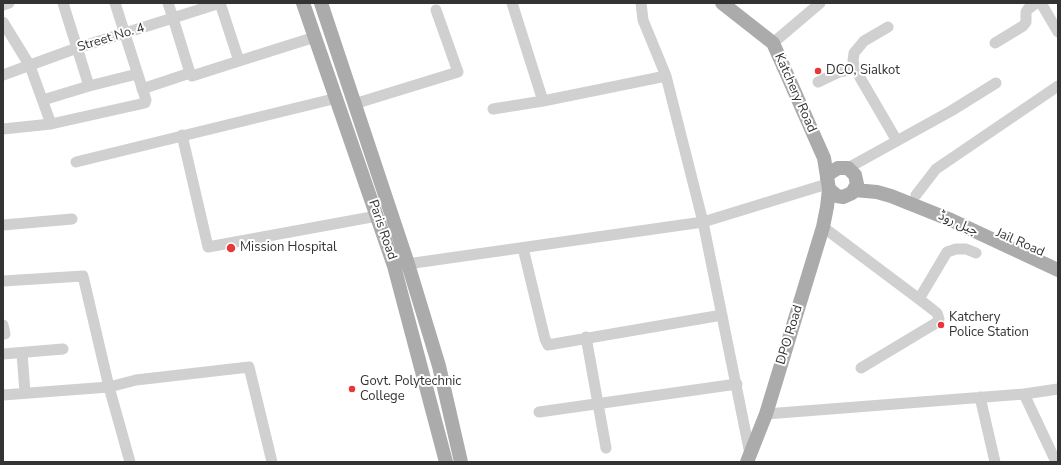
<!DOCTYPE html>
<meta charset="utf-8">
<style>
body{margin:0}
#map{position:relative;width:1061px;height:465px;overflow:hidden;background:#fff;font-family:"Nunito Sans",sans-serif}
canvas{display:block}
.frame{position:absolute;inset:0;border:4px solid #333;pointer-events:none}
</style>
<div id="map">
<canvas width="1061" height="465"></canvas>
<div class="frame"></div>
</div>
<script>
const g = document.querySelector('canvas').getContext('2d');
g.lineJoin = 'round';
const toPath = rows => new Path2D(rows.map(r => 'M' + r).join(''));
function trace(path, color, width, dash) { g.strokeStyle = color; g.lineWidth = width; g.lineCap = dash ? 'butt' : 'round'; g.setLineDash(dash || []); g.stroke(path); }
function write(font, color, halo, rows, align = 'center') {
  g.font = font + ' "Nunito Sans","Noto Sans Arabic",sans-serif'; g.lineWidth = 4; g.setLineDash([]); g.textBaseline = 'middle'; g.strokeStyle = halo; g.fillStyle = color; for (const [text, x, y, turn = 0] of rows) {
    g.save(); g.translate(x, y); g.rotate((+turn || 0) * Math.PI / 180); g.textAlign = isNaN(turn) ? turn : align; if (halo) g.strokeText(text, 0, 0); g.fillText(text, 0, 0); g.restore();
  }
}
const minor = toPath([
 [63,3,89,86],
 [512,3,543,101],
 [641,3,643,20,666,76,703,222,750,454],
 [1041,3,1058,32],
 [3,5,9,3],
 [3,22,30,66,51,124],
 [888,27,864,41,854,53,853,61,855,69,897,141],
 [773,43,820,3],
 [995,43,1023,26,1026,22,1026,12,1028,9,1036,3],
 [239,61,315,37],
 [3,75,77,48,173,18,220,3,239,61,192,76,190,73,173,18,168,3],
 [818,82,839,72,855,69],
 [142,89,190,73],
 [43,100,89,86,137,74],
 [354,104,458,72,436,10],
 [493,109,543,101,666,76],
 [3,129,51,124,145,103,146,100,115,3],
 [182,135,208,247,377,216],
 [76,162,337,98],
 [848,168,951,111,996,83],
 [916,195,936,169,1058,86],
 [3,225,72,219],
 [823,227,919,299,937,313,939,319,936,323,861,368],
 [523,248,545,339,548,345,722,315],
 [400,265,703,222,827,184],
 [3,281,83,276,109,387,130,462],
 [919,299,947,252,956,249,966,249,976,253],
 [3,325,5,334],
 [586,337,606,448],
 [22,353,25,393],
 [3,354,63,349],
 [1024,394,1056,462],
 [3,395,109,387,136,380,249,367,272,462],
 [980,397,995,462],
 [539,412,737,384],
 [766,414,1024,394,1058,389]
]);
const major = toPath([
 [303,3,394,266,446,462],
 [321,3,408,264,439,366,461,462],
 [722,3,773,43,824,158,829,189,837,196,843,197,852,193,857,184,855,175,848,168,838,168,830,173,827,178],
 [854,190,877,192,891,196,951,220,1058,270],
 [747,462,766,414,823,227,827,207,829,189]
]);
const markers = [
 [818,71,4,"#e7373c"],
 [231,248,5,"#e7373c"],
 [941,325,4,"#e7373c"],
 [352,389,4,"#e7373c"]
];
const streetNames = [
 ["Street No. 4",111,38,-17],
 ["Katchery Road",795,93,66],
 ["جیل روڈ",958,224,24],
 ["Paris Road",382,230,71],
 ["Jail Road",1020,243,24],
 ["DPO Road",790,335,-73]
];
const poiNames = [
 ["DCO, Sialkot",826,71],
 ["Mission Hospital",240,248],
 ["Katchery",949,318],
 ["Police Station",949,333],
 ["Govt. Polytechnic",360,382],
 ["College",360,397]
];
trace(minor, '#d0d0d0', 11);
trace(major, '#ababab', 14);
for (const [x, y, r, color] of markers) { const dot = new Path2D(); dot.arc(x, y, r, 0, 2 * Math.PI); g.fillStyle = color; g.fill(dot); trace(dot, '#fff', 1.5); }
write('13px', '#333', '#fff', streetNames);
write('13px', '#333', '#fff', poiNames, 'left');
</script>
